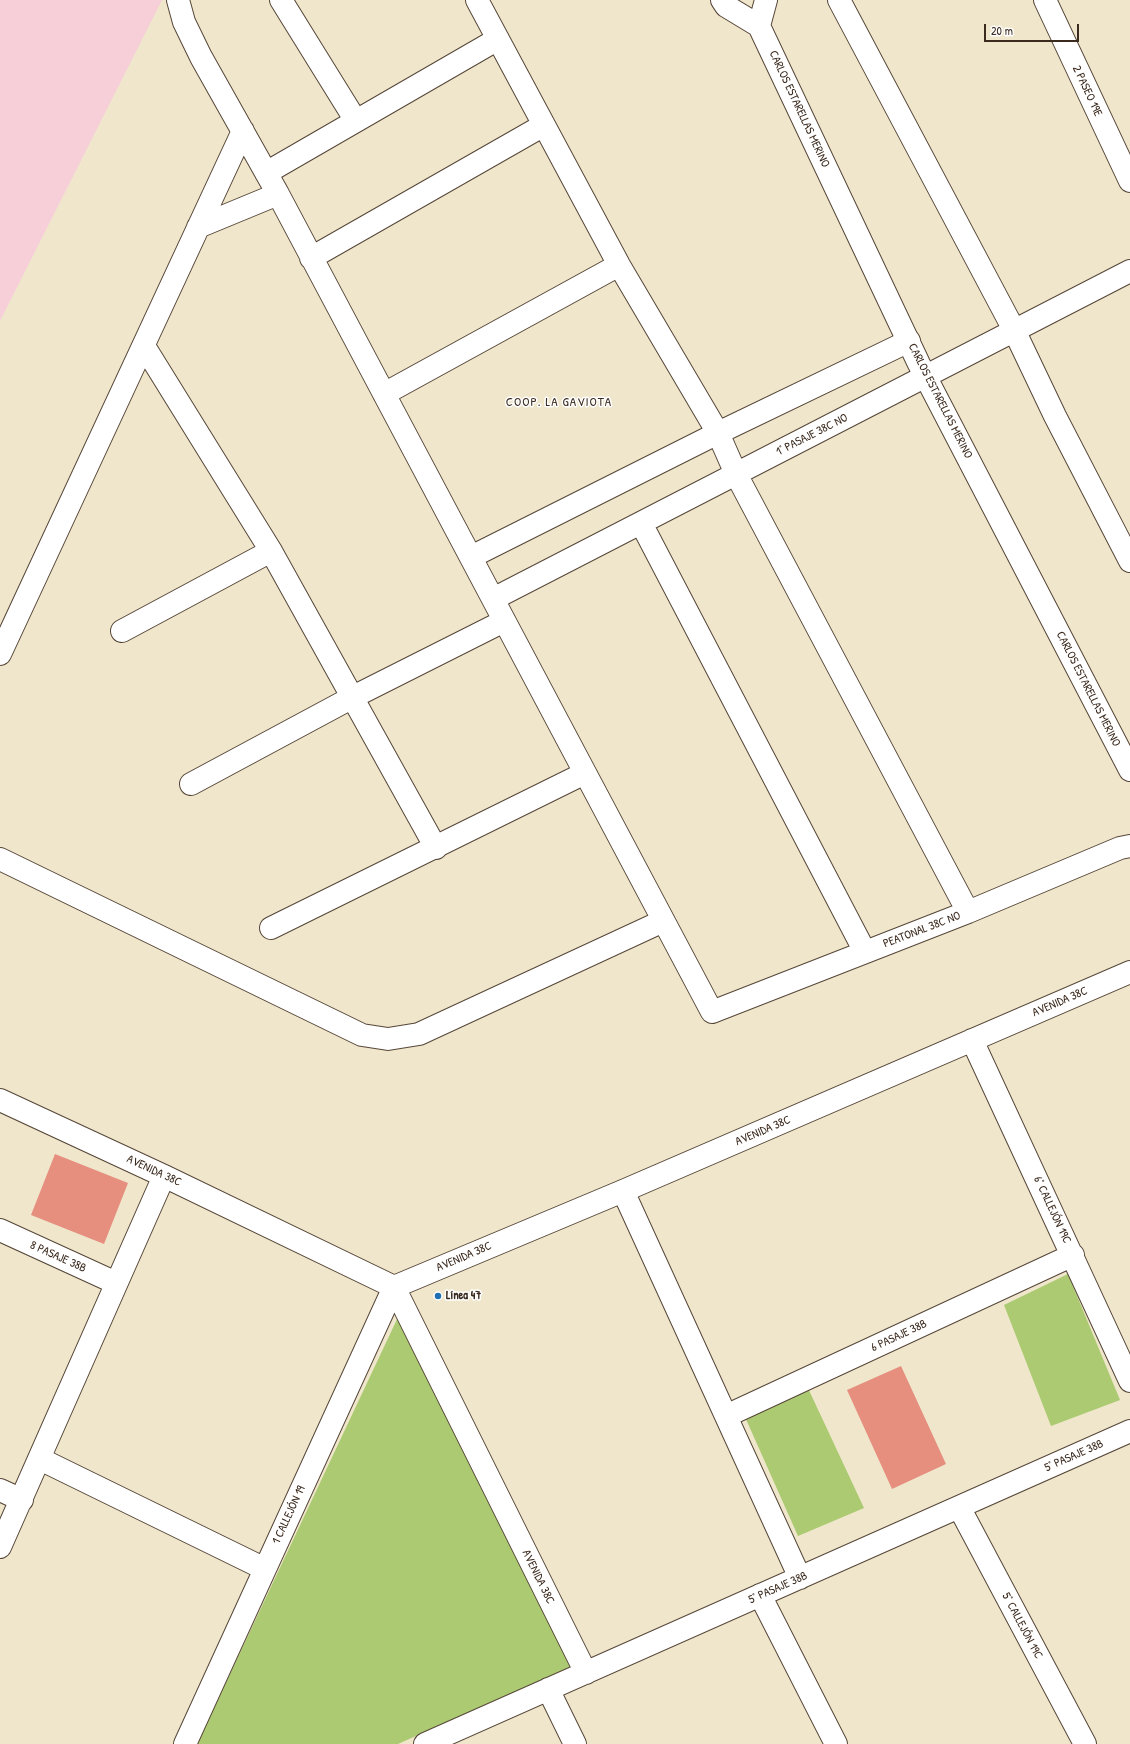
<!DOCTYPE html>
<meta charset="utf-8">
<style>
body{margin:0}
#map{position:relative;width:1130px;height:1744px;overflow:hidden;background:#efe6cb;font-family:"Patrick Hand",sans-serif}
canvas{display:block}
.scale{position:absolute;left:984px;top:24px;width:95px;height:18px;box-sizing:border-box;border:2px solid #3b2a1e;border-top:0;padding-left:5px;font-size:12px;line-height:14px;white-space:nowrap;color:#3b2a1e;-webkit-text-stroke:3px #fff;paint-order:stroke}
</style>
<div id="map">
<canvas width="1130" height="1744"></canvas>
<div class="scale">20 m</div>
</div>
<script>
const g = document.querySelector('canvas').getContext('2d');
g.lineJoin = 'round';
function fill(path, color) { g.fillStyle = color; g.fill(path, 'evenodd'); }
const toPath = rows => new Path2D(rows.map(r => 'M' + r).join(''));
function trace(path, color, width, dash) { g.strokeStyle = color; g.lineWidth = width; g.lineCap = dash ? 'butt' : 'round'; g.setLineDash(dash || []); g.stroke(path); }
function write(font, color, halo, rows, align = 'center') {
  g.font = font + ' "Patrick Hand",sans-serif'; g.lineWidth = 3; g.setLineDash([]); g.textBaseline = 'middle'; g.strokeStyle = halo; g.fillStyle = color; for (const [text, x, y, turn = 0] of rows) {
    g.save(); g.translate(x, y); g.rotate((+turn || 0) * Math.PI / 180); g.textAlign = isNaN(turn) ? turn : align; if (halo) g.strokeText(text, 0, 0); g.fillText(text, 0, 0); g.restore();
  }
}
const built = toPath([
 [0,0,162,0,0,321]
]);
const green = toPath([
 [1068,1274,1120,1400,1051,1426,1004,1305],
 [399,1315,572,1666,398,1744,197,1744],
 [807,1386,864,1508,798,1536,745,1417]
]);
const building = toPath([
 [55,1154,128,1183,104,1244,31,1215],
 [901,1366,946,1464,892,1489,847,1390]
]);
const minor = toPath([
 [178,0,184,22,201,57,278,194,712,1012,968,912,1120,848,1130,846],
 [281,0,356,121],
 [477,0,619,265,718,433,736,474,968,912],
 [839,0,1014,330,1055,416,1130,561],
 [1045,0,1130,181],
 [266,173,498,39],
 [198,227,278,194],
 [311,258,544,125],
 [144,346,271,551,436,848],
 [384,394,619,265],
 [641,523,865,952],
 [471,557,718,433,909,341],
 [493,599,1130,271],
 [122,631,271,551],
 [0,654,243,131],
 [191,784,353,697,504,621],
 [0,859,362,1035,388,1039,419,1034,663,921],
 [271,928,585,773],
 [972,1040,1130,1381],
 [0,1100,164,1176,394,1287,586,1673],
 [623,1191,800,1578],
 [0,1230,116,1283],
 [726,1416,1073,1255],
 [40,1459,265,1569],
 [0,1490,22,1500],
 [959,1507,1085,1744],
 [0,1547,164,1176],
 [760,1595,836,1744],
 [548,1689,575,1744],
 [185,1744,394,1287,623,1191,1130,972],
 [425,1744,1130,1431]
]);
const tertiary = toPath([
 [722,0,726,6,759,26,919,364,1130,770],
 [759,26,766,0]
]);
const markers = [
 [438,1296,4,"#1f6fb2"]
];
const streetNames = [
 ["2 PASEO 19E",1087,91,65],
 ["CARLOS ESTARELLAS MERINO",799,109,65],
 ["CARLOS ESTARELLAS MERINO",940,401,63],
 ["1° PASAJE 38C NO",812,435,-27],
 ["CARLOS ESTARELLAS MERINO",1088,689,63],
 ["PEATONAL 38C NO",922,930,-21],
 ["AVENIDA 38C",1060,1002,-23],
 ["AVENIDA 38C",763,1131,-23],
 ["AVENIDA 38C",154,1171,25],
 ["6° CALLEJÓN 19C",1052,1210,65],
 ["8 PASAJE 38B",58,1257,24],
 ["AVENIDA 38C",464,1257,-23],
 ["6 PASAJE 38B",899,1336,-25],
 ["5° PASAJE 38B",1074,1456,-24],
 ["1 CALLEJÓN 19",289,1515,-65],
 ["AVENIDA 38C",538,1577,64],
 ["5° PASAJE 38B",778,1588,-24],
 ["5° CALLEJÓN 19C",1022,1626,62]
];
const poiNames = [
 ["Línea 47",446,1296]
];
const neighbourhoodNames = [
 ["COOP. LA GAVIOTA",559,403]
];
fill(built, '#f6cfd9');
fill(green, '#abca71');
fill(building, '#e68f7f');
trace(minor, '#564638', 24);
trace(tertiary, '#564638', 24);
trace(minor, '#fff', 22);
trace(tertiary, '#fff', 22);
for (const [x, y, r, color] of markers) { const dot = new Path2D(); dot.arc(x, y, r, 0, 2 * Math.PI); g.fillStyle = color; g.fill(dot); trace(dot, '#fff', 1.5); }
write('12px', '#3b2a1e', '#fff', streetNames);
write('bold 12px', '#3b2a1e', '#fff', poiNames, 'left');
g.letterSpacing = '1px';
write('13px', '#3b2a1e', '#fff', neighbourhoodNames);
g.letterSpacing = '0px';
</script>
